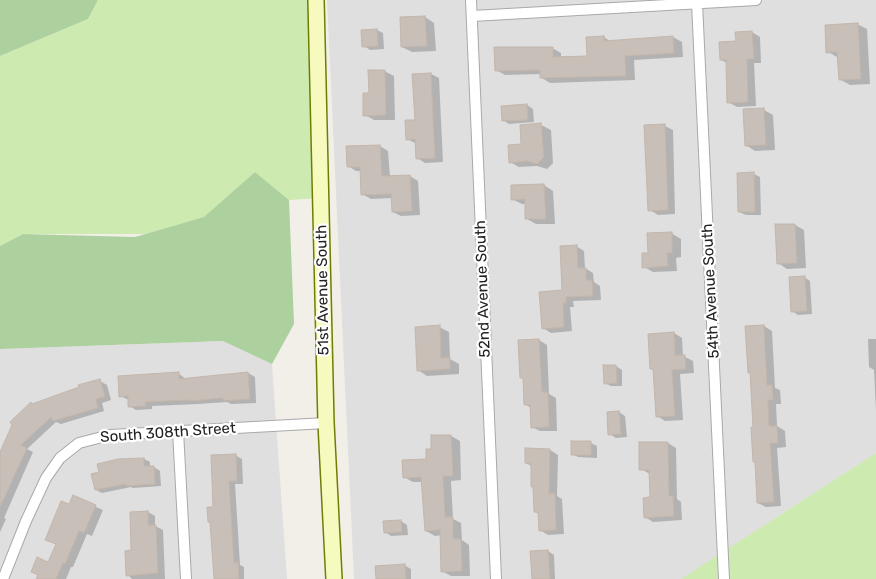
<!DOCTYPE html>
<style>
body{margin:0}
canvas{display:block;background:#f2efe9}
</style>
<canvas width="876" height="579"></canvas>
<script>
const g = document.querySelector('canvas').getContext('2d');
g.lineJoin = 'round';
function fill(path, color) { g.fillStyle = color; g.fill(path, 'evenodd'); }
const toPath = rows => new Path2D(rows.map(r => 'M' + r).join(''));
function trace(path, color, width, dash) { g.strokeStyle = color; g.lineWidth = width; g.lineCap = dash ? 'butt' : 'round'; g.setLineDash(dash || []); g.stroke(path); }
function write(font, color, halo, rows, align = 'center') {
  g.font = font + ' Rubik,sans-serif'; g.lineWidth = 4.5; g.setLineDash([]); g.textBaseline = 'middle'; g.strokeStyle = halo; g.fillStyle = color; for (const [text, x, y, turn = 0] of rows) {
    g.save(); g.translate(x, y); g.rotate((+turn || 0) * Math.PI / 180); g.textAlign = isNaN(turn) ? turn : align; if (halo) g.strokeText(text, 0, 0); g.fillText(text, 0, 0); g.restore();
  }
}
const residential = toPath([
 [327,0,876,0,876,453,682,579,354,579],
 [224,341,272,364,287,579,0,579,0,349]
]);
const grass = toPath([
 [98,0,316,0,321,198,289,200,255,172,205,217,145,234,23,234,0,246,0,56,88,19],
 [876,453,876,579,681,579]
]);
const forest = toPath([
 [0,0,98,0,88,19,0,56],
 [255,172,289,200,294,324,272,364,223,341,0,349,0,246,23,234,135,237,204,217]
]);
const shadow = toPath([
 [425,17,434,23,436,51,412,52,402,47],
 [857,24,867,29,870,84,850,85,841,80,839,58,828,52],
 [377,30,383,33,384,49,370,50,364,46],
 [752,32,760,37,761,63,754,63,756,106,737,107,728,102,727,63,721,60,737,43,737,33],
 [604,37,611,42,673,37,682,42,683,57,634,60,635,80,550,83,542,78,541,74,505,75,496,70,552,48,561,53,561,58,588,57],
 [384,71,394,76,395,120,374,120,365,115,370,95],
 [431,74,439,78,443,162,425,163,417,158,417,144,407,139,417,121],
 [527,105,533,109,534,122,509,124,503,120],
 [764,110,773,115,775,150,755,151,746,145],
 [541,125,551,130,553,163,547,169,537,166,519,167,510,162,522,146],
 [665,126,673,130,675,214,658,215,650,210],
 [380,146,388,151,390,177,410,176,418,181,420,215,401,216,393,212,393,198,371,199,362,194,361,171,356,171,348,166,347,147],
 [754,174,760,177,761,215,746,215,739,212],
 [544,185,553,191,555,224,536,224,527,219,526,204,522,204,512,199],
 [795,225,804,230,806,268,787,269,778,263,776,226],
 [671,233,681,239,681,257,676,258,677,271,653,272,644,267,649,254],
 [576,246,584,251,585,268,593,273,594,282,600,286,601,300,573,301,574,307,570,307,572,331,551,333,543,328,564,291],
 [804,277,810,281,812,314,798,315,792,311],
 [764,326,772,331,775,388,780,390,781,404,776,404,777,426,785,431,786,447,777,448,781,506,766,507,758,503,752,374,749,372],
 [439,327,449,332,450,359,459,364,459,374,427,376,418,370],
 [674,333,682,338,683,356,693,361,694,373,680,374,683,420,665,421,657,416,654,370,651,368],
 [868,339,876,339,876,411,874,370,869,367],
 [539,340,547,345,549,394,556,398,557,431,540,431,532,427,531,408,525,404],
 [616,366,622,370,622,386,611,386,605,383],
 [248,373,255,377,256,403,231,404,227,402,198,404,152,406,152,409,136,410,129,406,129,400,120,396,179,374,186,379],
 [100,381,107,385,111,400,102,403,104,411,61,424,56,422,27,449,33,452,4,518,6,519,0,532,0,455,33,405],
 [619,412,625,416,627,437,616,438,610,434,608,413],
 [451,436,460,441,461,480,451,481,453,519,461,523,462,540,469,545,470,576,451,576,442,571,442,535,435,536,426,531,423,482,413,482,404,477,427,460,433,450],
 [591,443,597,446,597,458,578,457,572,454],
 [668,443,676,448,677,499,681,502,682,520,653,522,645,517,651,498,650,474,641,469],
 [527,449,550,450,558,455,557,496,562,499,564,534,548,535,540,530,540,514,535,512,533,467,526,463],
 [235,455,242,459,243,484,235,484,240,565,244,567,244,579,215,579,214,508],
 [144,459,150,462,150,467,154,467,160,471,161,486,133,488,131,487,102,493,96,490],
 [73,497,103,510,92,536,87,534,73,567,71,567,66,579,41,579,57,545,47,539,69,506],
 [148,512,155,516,155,526,163,530,165,579,132,579,128,575,133,551],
 [401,521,407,525,408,535,391,536,385,532],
 [548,551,554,555,555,579,533,579],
 [404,565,411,569,411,579,377,579]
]);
const building = toPath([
 [425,16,427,46,401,47,400,17,425,16],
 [858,23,861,79,839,80,837,52,826,53,825,25,858,23],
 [377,29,378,46,362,47,361,30,377,29],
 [752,31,754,59,747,59,748,102,727,103,726,60,720,60,719,42,736,41,735,32,752,31],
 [604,36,604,41,673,36,674,53,625,56,626,76,540,78,540,70,495,71,494,47,553,47,553,57,587,56,586,37,604,36],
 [368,70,385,70,386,115,363,116,363,93,369,93,368,70],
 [431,73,435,158,416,159,415,139,406,140,405,120,415,120,412,74,431,73],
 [527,104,528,120,502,121,501,106,527,104],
 [764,108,766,145,745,146,743,109,764,108],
 [541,123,544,157,537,164,527,161,509,163,508,145,521,144,520,125,541,123],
 [665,124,668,210,648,211,644,125,665,124],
 [380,145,382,176,410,175,412,211,392,212,391,194,361,195,360,167,347,167,346,146,380,145],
 [754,172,755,212,738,212,737,173,754,172],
 [544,184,546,219,525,219,525,199,511,200,511,185,544,184],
 [775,224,795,224,797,263,777,264,775,224],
 [672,232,672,253,667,253,668,266,642,268,642,253,648,253,647,233,672,232],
 [577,245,578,268,586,268,586,280,592,280,593,296,566,297,566,303,563,303,564,327,542,329,539,292,562,290,560,246,577,245],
 [805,276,807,311,791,312,789,277,805,276],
 [440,325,441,358,450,357,450,369,417,371,415,327,440,325],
 [764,325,767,385,772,385,773,400,768,400,769,426,777,426,778,443,770,443,774,502,757,503,755,462,753,462,751,427,753,427,750,372,748,373,745,326,764,325],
 [674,332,675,355,685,355,686,369,672,370,675,416,656,417,653,369,650,369,648,334,674,332],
 [539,339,542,392,548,392,549,427,531,428,530,405,524,405,523,378,520,378,518,340,539,339],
 [603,365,616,365,617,383,604,384,603,365],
 [179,372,179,379,248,372,250,399,223,401,223,398,190,401,190,400,145,402,146,406,128,407,128,396,119,397,118,376,179,372],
 [100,379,105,397,96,399,98,408,53,421,51,417,21,445,27,448,0,507,0,452,12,425,10,422,31,402,32,404,79,387,78,385,100,379],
 [619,411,621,434,608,435,607,412,619,411],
 [431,435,451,435,453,476,443,476,445,517,453,517,453,539,461,539,462,571,441,572,440,530,425,531,421,477,403,478,402,460,426,459,426,449,431,449,431,435],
 [571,441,591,441,591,455,571,455,571,441],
 [639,442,668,442,669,496,673,496,674,516,644,518,643,498,650,497,649,470,639,470,639,442],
 [525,448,550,449,549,494,555,493,556,530,539,531,538,512,534,512,533,487,531,487,531,464,525,463,525,448],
 [236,454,237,481,229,481,234,563,238,562,239,579,214,579,210,522,208,522,207,507,213,507,211,455,236,454],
 [144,458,144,466,154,466,155,484,126,486,126,484,95,490,91,474,99,472,97,464,118,459,144,458],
 [73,495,96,505,84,533,79,531,65,564,63,563,56,579,36,579,38,575,31,572,37,557,48,562,56,544,45,540,61,501,69,504,73,495],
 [148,511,148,525,156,525,158,573,126,576,125,551,131,550,130,512,148,511],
 [401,520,402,532,384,533,383,521,401,520],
 [548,550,550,579,532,579,530,551,548,550],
 [405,564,406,579,376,579,375,566,405,564]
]);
const street = toPath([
 [471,0,496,579],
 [697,3,724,579],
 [472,16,756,0],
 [178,431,186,579],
 [3,579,26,521,46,478,60,458,79,443,110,435,326,423]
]);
const secondary = toPath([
 [316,0,326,423,334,579]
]);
const streetNames = [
 ["52nd Avenue South",483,289,-92],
 ["51st Avenue South",323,290,-91],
 ["54th Avenue South",711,291,-93],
 ["South 308th Street",168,433,-4]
];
fill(residential, '#e0dfdf');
fill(grass, '#cdebb0');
fill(forest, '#add19e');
fill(shadow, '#0003');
fill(building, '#c7bfb8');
trace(building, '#c4b6ab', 1);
trace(street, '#a9a9a9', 12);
trace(secondary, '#707d05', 18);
trace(street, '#fff', 10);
trace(secondary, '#f7fabf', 15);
write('15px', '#222', '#fff', streetNames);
</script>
